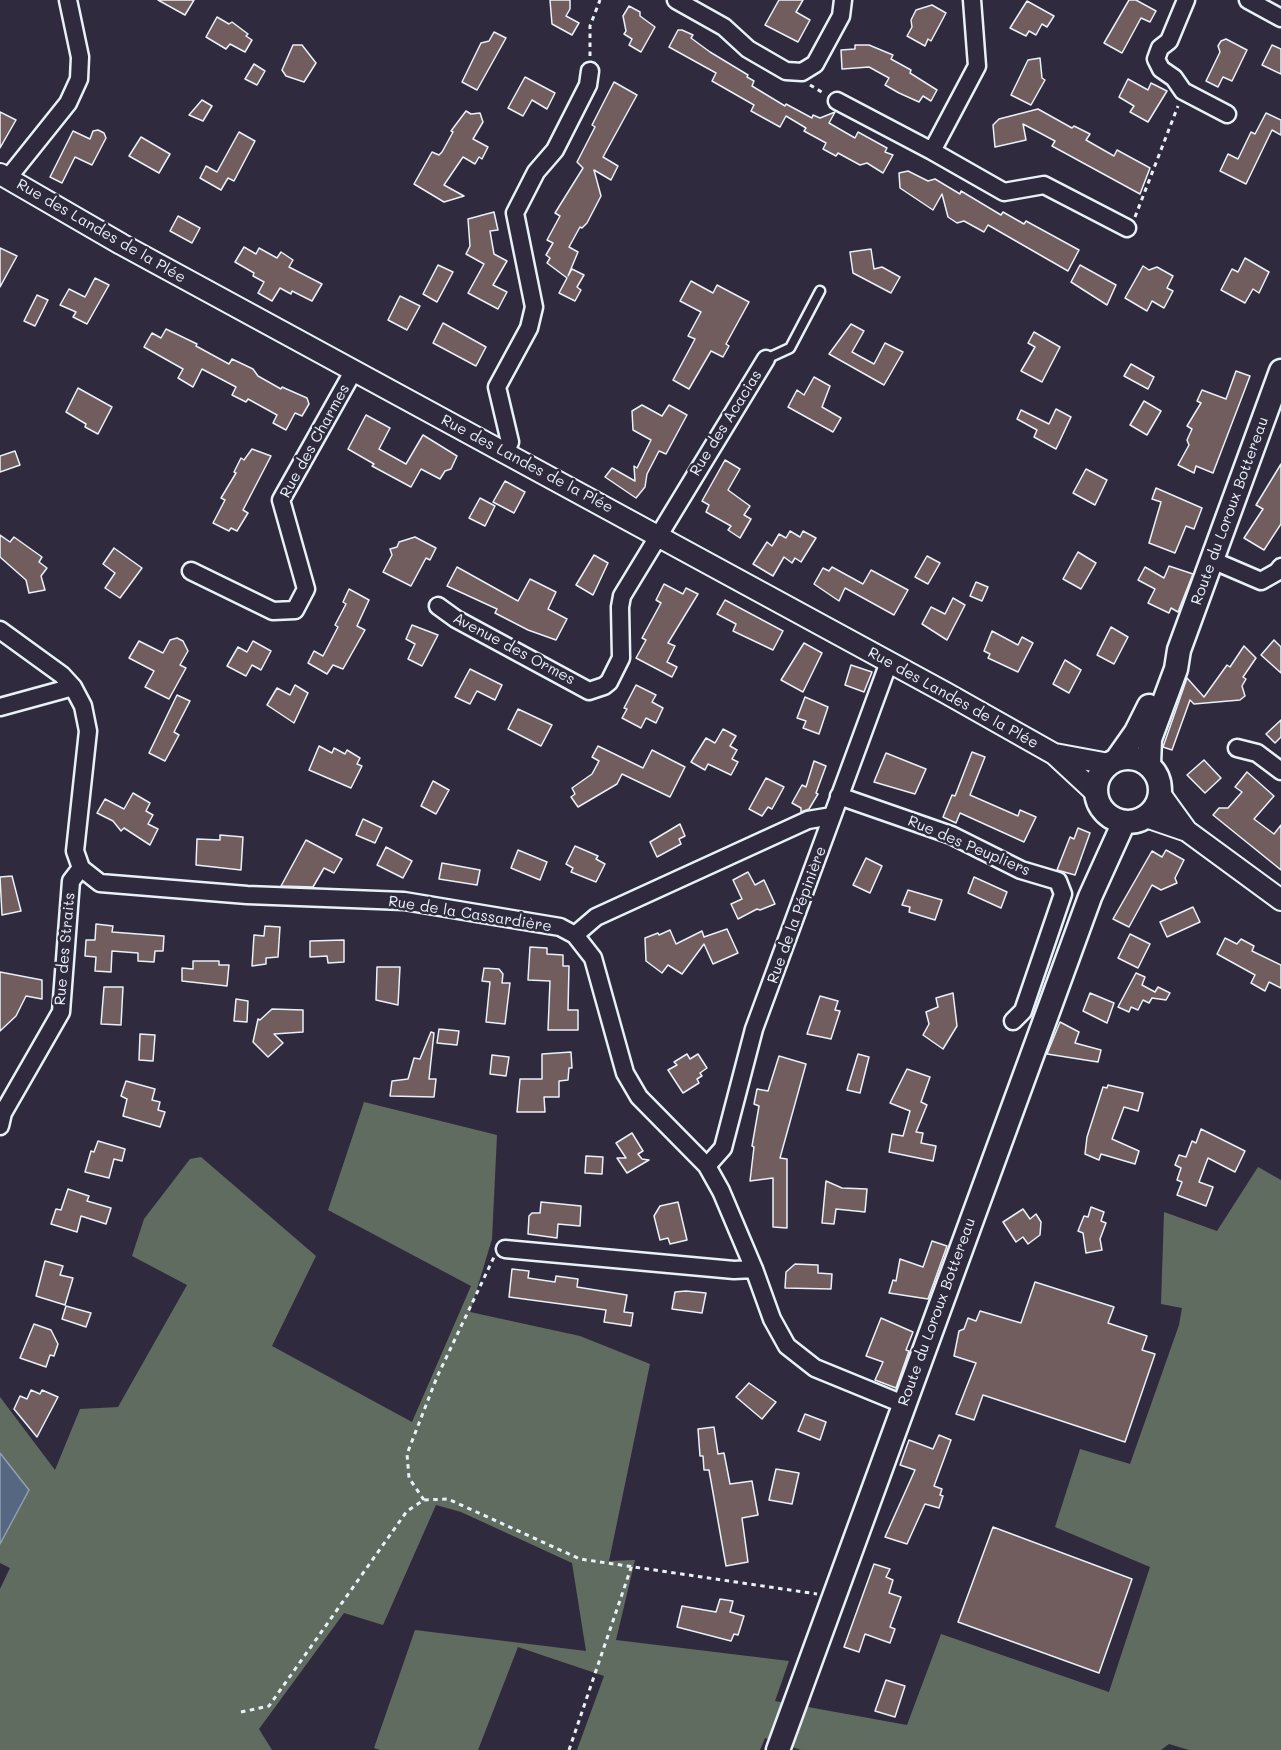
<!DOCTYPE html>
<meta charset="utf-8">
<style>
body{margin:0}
canvas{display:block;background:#2f2a3d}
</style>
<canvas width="1281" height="1750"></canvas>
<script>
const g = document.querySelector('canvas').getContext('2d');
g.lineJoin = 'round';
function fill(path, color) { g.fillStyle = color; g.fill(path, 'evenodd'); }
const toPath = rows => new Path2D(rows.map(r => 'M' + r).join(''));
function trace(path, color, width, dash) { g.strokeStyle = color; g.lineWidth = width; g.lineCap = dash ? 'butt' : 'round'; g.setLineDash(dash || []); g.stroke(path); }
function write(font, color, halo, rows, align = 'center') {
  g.font = font + ' Mali,sans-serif'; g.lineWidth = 5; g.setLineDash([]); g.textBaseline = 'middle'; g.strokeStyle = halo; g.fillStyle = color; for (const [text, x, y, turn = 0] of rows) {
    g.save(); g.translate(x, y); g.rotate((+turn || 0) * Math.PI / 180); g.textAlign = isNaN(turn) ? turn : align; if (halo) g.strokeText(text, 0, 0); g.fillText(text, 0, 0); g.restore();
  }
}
const green = toPath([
 [364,1102,497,1135,492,1239,470,1312,580,1336,650,1364,609,1561,635,1560,616,1640,789,1661,775,1701,907,1725,941,1634,1109,1692,1150,1567,1055,1527,1080,1449,1130,1464,1179,1325,1182,1308,1161,1304,1164,1212,1217,1231,1258,1167,1281,1180,1281,1750,1189,1750,1169,1744,1161,1750,801,1750,765,1738,760,1750,577,1750,604,1676,518,1647,478,1750,380,1750,374,1748,415,1630,586,1651,572,1563,461,1512,436,1505,383,1625,344,1613,259,1729,272,1750,0,1750,0,1589,10,1568,0,1563,0,1397,55,1470,80,1409,118,1407,187,1285,132,1256,144,1219,190,1159,201,1157,316,1256,272,1346,412,1422,471,1286,328,1210]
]);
const water = toPath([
 [0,1453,29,1490,0,1544,0,1453]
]);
const building = toPath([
 [158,0,194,0,185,15,158,0],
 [550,0,570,0,570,9,566,16,579,23,572,35,552,24,550,0],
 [779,0,803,0,796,12,810,20,798,42,765,25,779,0],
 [1129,0,1136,0,1156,11,1150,22,1141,18,1122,53,1104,43,1129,0],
 [1027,1,1054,16,1047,27,1042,24,1036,35,1029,31,1026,36,1010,28,1027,1],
 [932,5,946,13,931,41,928,39,925,46,907,36,912,27,911,20,916,10,932,5],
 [629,6,640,12,640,16,655,27,641,52,629,45,632,39,624,34,626,31,623,16,629,6],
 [217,17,229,24,232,22,248,34,246,36,252,40,245,52,230,44,226,49,206,37,217,17],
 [678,30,682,30,693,35,691,38,710,52,748,75,747,77,754,81,752,86,785,106,786,104,812,118,813,115,820,118,835,112,829,123,855,138,858,132,887,148,885,152,893,155,883,173,867,163,860,165,838,153,836,156,823,149,826,143,804,131,806,128,786,116,780,127,751,111,754,105,712,81,716,73,669,47,678,30],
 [494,32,506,38,477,90,462,82,481,43,489,41,494,32],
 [1226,39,1247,50,1232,81,1223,77,1218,87,1206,81,1220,52,1218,46,1221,41,1226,39],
 [293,45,302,45,316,63,304,82,286,76,282,70,293,45],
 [855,45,869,45,893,55,891,59,911,70,910,73,937,90,931,101,923,96,919,102,899,93,885,85,889,78,869,67,842,69,841,50,855,49,855,45],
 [1272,45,1281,49,1281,74,1262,65,1272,45],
 [1040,58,1042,78,1045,80,1031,105,1011,95,1028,60,1040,58],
 [254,64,265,71,257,85,245,79,254,64],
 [525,77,555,93,547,109,532,100,523,116,508,108,525,77],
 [1128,79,1148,90,1151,83,1167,91,1148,122,1130,112,1134,106,1119,97,1128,79],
 [614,82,637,95,603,157,618,166,611,180,594,170,601,196,587,223,582,228,580,227,569,247,578,252,568,276,572,269,584,275,577,287,581,290,575,301,559,293,567,278,547,263,550,258,546,255,553,243,547,240,560,216,555,213,583,168,577,162,595,127,592,125,614,82],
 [202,100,212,106,203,121,189,115,202,100],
 [1038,109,1072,128,1074,126,1090,134,1086,140,1114,156,1117,150,1150,168,1140,194,1052,146,1055,141,1023,124,1026,140,995,147,993,125,999,119,1038,109],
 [466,111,471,114,480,113,483,122,473,139,488,147,482,159,479,157,475,164,463,157,444,185,464,196,444,202,414,184,432,152,439,155,442,152,453,132,451,131,466,111],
 [0,112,16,120,0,148,0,112],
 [1266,113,1281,120,1281,135,1272,130,1246,184,1220,171,1228,154,1238,159,1251,132,1255,134,1266,113],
 [98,130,104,133,106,138,92,165,75,157,62,183,50,177,73,131,90,139,93,131,98,130],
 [239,132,255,141,234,181,228,178,221,190,200,178,206,166,217,172,239,132],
 [141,137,170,154,159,173,129,156,141,137],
 [908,171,928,181,935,179,960,194,961,191,1001,215,1003,212,1024,224,1026,221,1079,250,1068,271,988,225,984,232,964,221,957,223,948,217,942,194,933,210,900,188,899,173,908,171],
 [494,212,498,230,490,231,494,254,507,261,493,285,507,292,498,309,468,293,484,264,466,254,470,246,468,219,494,212],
 [178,216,200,228,192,243,170,231,178,216],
 [244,247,256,254,259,248,277,258,281,252,293,260,289,267,322,284,312,301,292,291,291,294,280,288,272,301,258,293,264,282,253,276,254,273,235,262,244,247],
 [0,248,17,256,0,287,0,248],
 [871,249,874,269,882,267,900,277,891,293,853,273,850,252,871,249],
 [1245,258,1269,272,1259,293,1253,289,1245,303,1221,290,1232,269,1238,272,1245,258],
 [438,265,453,272,437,302,423,294,438,265],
 [1080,265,1116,285,1107,305,1071,282,1080,265],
 [1143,266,1149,270,1157,267,1173,276,1167,288,1173,291,1164,308,1152,301,1147,311,1125,298,1143,266],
 [95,278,109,285,87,324,73,317,76,312,60,305,69,289,85,297,95,278],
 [691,281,713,293,717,285,749,302,726,344,729,346,723,357,711,351,689,389,673,380,695,339,688,336,701,312,680,301,691,281],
 [37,295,48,300,35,326,24,321,37,295],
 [400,296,420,306,407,330,388,320,400,296],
 [443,323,486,347,476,366,433,343,443,323],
 [851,324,864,331,852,352,874,364,885,343,903,352,884,385,829,354,851,324],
 [166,329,197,344,196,346,229,364,232,359,253,369,258,376,281,389,282,387,307,398,309,404,302,416,295,413,286,430,273,423,277,415,248,399,246,402,232,395,236,387,202,369,193,387,178,378,183,369,144,347,152,333,161,338,166,329],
 [1034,332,1060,347,1042,382,1021,371,1035,347,1028,343,1034,332],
 [1131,364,1154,377,1148,389,1124,376,1131,364],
 [1236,371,1250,376,1213,473,1196,466,1194,473,1178,465,1189,445,1187,440,1192,429,1187,426,1201,403,1197,401,1202,390,1226,399,1236,371],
 [814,377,830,386,822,407,841,418,833,432,788,407,797,390,804,395,814,377],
 [78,388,112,407,98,434,85,427,86,424,66,412,78,388],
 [1144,401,1161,411,1147,435,1130,425,1144,401],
 [642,405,662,416,669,405,687,415,666,454,659,451,647,474,645,487,636,498,605,477,612,468,635,481,634,466,637,468,651,440,633,430,632,411,642,405],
 [1056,409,1071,417,1056,449,1034,437,1037,430,1017,419,1021,410,1049,424,1056,409],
 [366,415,390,428,379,449,406,464,423,435,457,456,451,469,445,471,440,479,421,469,411,487,372,466,374,464,348,449,366,415],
 [252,449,271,456,243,510,248,513,237,531,231,528,229,531,213,523,225,500,221,498,236,473,234,472,241,458,244,460,252,449],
 [15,451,20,465,0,472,0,456,15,451],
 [725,460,740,469,728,490,750,506,744,515,751,519,740,538,728,530,731,526,706,512,709,505,702,501,725,460],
 [1281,464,1281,524,1264,550,1244,538,1263,509,1256,505,1281,464],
 [1086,469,1107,480,1095,505,1073,493,1086,469],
 [505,481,525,492,514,513,493,502,505,481],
 [1156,488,1202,508,1194,529,1186,526,1175,553,1149,543,1161,502,1152,499,1156,488],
 [480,498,495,506,485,526,469,518,480,498],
 [790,531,800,537,803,531,816,538,801,562,795,558,792,563,784,557,773,576,753,564,767,542,772,546,779,534,786,538,790,531],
 [0,535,10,542,14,537,42,557,39,562,47,568,41,576,45,590,29,593,26,580,0,557,0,535],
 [415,537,436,548,430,560,426,558,411,586,383,572,392,555,390,549,397,547,399,542,415,537],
 [114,548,142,568,120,598,105,588,115,573,103,564,114,548],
 [1078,552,1096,563,1081,589,1063,579,1078,552],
 [594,555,608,563,593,595,576,585,594,555],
 [927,556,940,563,928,584,915,577,927,556],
 [1169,566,1193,574,1178,612,1171,608,1169,613,1148,603,1155,589,1138,580,1145,567,1164,578,1169,566],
 [457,567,518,601,530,579,556,592,548,609,567,619,556,640,528,630,495,613,497,609,447,586,457,567],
 [832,567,863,584,871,570,908,590,894,615,845,588,839,601,814,584,823,568,829,571,832,567],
 [976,582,988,587,982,601,970,596,976,582],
 [664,584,683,594,686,588,698,594,668,643,675,646,667,662,677,667,672,677,636,658,646,640,642,638,661,603,656,600,664,584],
 [349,589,369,600,357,626,365,630,343,669,333,665,327,674,308,663,314,651,323,656,338,627,335,625,346,604,343,602,349,589],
 [953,598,965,605,947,640,922,624,931,607,945,614,953,598],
 [725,600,783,631,773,650,733,631,736,624,717,614,725,600],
 [412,625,438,635,422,666,408,659,415,644,406,639,412,625],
 [1111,627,1128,637,1114,664,1097,655,1111,627],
 [992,631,1018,645,1022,637,1033,643,1018,672,988,658,990,654,984,651,992,631],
 [177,638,183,641,188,651,180,665,186,668,169,699,145,687,154,671,129,658,139,641,163,653,170,640,177,638],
 [1274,640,1281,647,1281,673,1261,655,1274,640],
 [253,641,271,651,261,670,252,665,246,676,227,666,238,647,247,652,253,641],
 [804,643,822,653,803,692,781,680,804,643],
 [1244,646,1256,658,1243,677,1246,679,1242,686,1245,696,1240,700,1194,704,1190,700,1172,750,1163,747,1187,678,1204,697,1227,665,1230,667,1244,646],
 [1065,660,1081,670,1069,693,1053,684,1065,660],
 [851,665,872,672,864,692,845,685,851,665],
 [470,669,502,685,495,700,477,691,470,704,455,697,470,669],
 [295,685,308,693,294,723,267,705,277,688,290,695,295,685],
 [636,685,656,695,652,702,663,708,656,723,646,718,641,728,622,718,627,709,624,708,636,685],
 [177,695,190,701,174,732,179,735,165,761,149,753,177,695],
 [805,697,828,707,819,734,803,728,806,721,797,718,805,697],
 [518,709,552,725,541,746,508,729,518,709],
 [1281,720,1281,737,1275,743,1266,734,1281,720],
 [723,729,736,736,730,746,737,750,732,759,738,762,731,775,708,764,705,770,691,762,706,738,715,743,723,729],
 [319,746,332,753,334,748,345,754,347,750,360,758,357,764,362,766,351,788,309,770,319,746],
 [598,746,643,768,652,750,685,767,670,797,622,774,617,784,578,807,571,797,575,794,572,788,592,774,599,761,592,757,598,746],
 [972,752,985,757,970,795,1018,816,1020,810,1036,817,1024,842,960,813,956,823,943,817,952,795,955,796,972,752],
 [886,753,926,769,915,794,874,782,886,753],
 [1204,760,1221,778,1205,793,1187,775,1204,760],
 [814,761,826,766,816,793,818,794,809,809,801,812,801,808,792,803,802,785,806,787,814,761],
 [1247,772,1274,796,1254,819,1274,834,1281,825,1281,870,1213,815,1219,808,1228,808,1242,792,1235,787,1247,772],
 [766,778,784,787,772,809,768,807,762,816,749,809,766,778],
 [433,781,449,790,436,814,421,806,433,781],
 [133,793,150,803,146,811,153,815,148,824,158,829,150,845,124,828,121,831,113,821,97,813,105,799,124,809,133,793],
 [363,819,382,828,375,843,356,835,363,819],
 [680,824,685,836,679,839,681,844,657,857,650,842,680,824],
 [1078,828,1090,833,1075,875,1057,870,1070,837,1074,839,1078,828],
 [220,835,243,837,241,870,196,865,197,839,220,840,220,835],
 [306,840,342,859,334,873,324,868,313,887,281,886,306,840],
 [575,846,598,856,596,859,605,864,596,882,571,872,573,868,566,864,575,846],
 [386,847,412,861,403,878,377,865,386,847],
 [518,850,547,862,540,880,511,868,518,850],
 [1166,850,1184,860,1175,878,1177,883,1161,890,1152,885,1129,927,1113,919,1152,851,1162,857,1166,850],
 [866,858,882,866,870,893,853,885,866,858],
 [442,863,480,870,477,885,439,879,442,863],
 [748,872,755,885,764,880,775,904,760,910,757,909,738,919,731,904,742,899,733,880,748,872],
 [12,876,21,911,2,915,0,877,12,876],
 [974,877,1007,892,1001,908,968,893,974,877],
 [908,890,942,900,935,920,909,912,910,907,902,905,908,890],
 [1193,907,1200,922,1167,937,1160,922,1193,907],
 [96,924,113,926,112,932,164,936,163,951,155,951,154,962,138,961,138,953,112,951,111,972,95,971,96,957,85,956,86,940,95,940,96,924],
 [265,926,280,927,278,957,266,958,266,964,252,966,254,935,264,936,265,926],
 [727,929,738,953,713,964,704,944,682,974,668,965,662,973,646,961,645,938,658,933,659,935,670,930,676,944,702,931,704,937,727,929],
 [1130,934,1150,944,1138,968,1118,958,1130,934],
 [1225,938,1237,944,1241,939,1254,946,1252,951,1281,965,1281,988,1269,982,1265,991,1251,983,1255,975,1217,954,1225,938],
 [344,940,344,962,328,963,327,956,310,957,310,941,344,940],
 [530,947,547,948,547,954,563,955,563,966,569,966,568,1010,578,1010,578,1030,548,1030,550,981,528,980,530,947],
 [193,961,219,961,219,965,229,965,227,986,182,981,182,968,193,969,193,961],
 [377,967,400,967,398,1005,376,1000,377,967],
 [484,968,499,969,503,974,502,983,510,983,505,1024,486,1022,490,982,482,981,484,968],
 [0,972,42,980,42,999,26,996,16,1016,0,1031,0,972],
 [1136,973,1145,977,1142,985,1155,992,1158,987,1170,993,1166,1000,1152,998,1149,1003,1143,1000,1138,1010,1131,1007,1129,1012,1118,1007,1136,973],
 [104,987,123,987,121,1025,101,1024,104,987],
 [953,993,957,1026,943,1049,923,1035,929,1024,926,1012,938,1007,936,998,953,993],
 [1090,993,1114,1003,1107,1023,1083,1011,1090,993],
 [820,996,838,1001,835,1010,840,1011,831,1039,807,1034,820,996],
 [236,999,248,1001,247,1022,234,1021,236,999],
 [272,1009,303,1010,303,1032,274,1034,283,1043,268,1057,253,1042,258,1019,260,1020,272,1009],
 [1060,1022,1079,1032,1075,1043,1101,1050,1098,1062,1047,1054,1060,1022],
 [439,1029,459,1031,457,1045,437,1043,439,1029],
 [431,1032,434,1033,429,1079,436,1079,434,1097,390,1096,392,1081,408,1079,414,1058,420,1059,431,1032],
 [140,1034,155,1035,153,1061,139,1060,140,1034],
 [571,1052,572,1068,569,1068,568,1080,559,1081,559,1097,544,1097,545,1112,517,1112,520,1079,542,1079,542,1054,571,1052],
 [687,1054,690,1059,698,1054,707,1068,700,1073,702,1076,697,1079,699,1083,683,1093,668,1070,677,1065,674,1062,687,1054],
 [858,1054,869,1057,860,1093,847,1090,858,1054],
 [492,1055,509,1057,506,1076,490,1074,492,1055],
 [779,1056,806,1064,780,1158,787,1159,787,1228,773,1227,773,1178,750,1181,754,1147,752,1146,759,1106,754,1104,757,1089,768,1091,779,1056],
 [907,1069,930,1077,921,1102,927,1105,916,1132,923,1133,921,1143,936,1146,933,1161,889,1152,892,1134,903,1136,910,1111,890,1103,907,1069],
 [126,1081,155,1089,152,1100,160,1102,158,1110,165,1112,160,1127,123,1116,127,1099,121,1096,126,1081],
 [1108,1085,1143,1093,1138,1111,1124,1107,1112,1139,1139,1151,1135,1164,1101,1154,1099,1160,1085,1154,1087,1137,1103,1087,1107,1088,1108,1085],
 [1201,1129,1245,1151,1235,1172,1208,1158,1199,1182,1213,1187,1206,1206,1177,1195,1182,1182,1177,1180,1181,1168,1175,1165,1179,1155,1186,1157,1192,1141,1196,1143,1201,1129],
 [632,1133,643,1151,638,1154,642,1159,649,1160,627,1173,617,1158,626,1158,616,1143,632,1133],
 [98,1141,125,1149,122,1161,114,1159,109,1178,85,1172,91,1151,94,1152,98,1141],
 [586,1156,603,1157,602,1174,585,1173,586,1156],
 [826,1181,842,1188,867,1189,865,1212,836,1209,834,1224,822,1223,826,1181],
 [68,1189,89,1196,87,1201,111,1208,106,1224,81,1216,77,1232,51,1224,56,1209,61,1210,68,1189],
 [541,1202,581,1206,580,1226,558,1224,557,1238,528,1234,529,1216,532,1213,540,1213,541,1202],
 [678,1202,687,1240,670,1244,668,1238,660,1240,654,1216,660,1206,678,1202],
 [1091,1207,1104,1212,1101,1221,1106,1223,1100,1239,1102,1250,1086,1253,1083,1233,1078,1231,1084,1216,1088,1217,1091,1207],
 [1023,1209,1030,1219,1036,1214,1041,1222,1040,1235,1028,1244,1023,1237,1016,1242,1003,1222,1023,1209],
 [932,1241,947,1246,928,1299,889,1293,893,1280,896,1281,900,1259,923,1267,932,1241],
 [45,1261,63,1266,60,1275,73,1278,65,1305,36,1296,45,1261],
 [795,1264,818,1265,818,1273,832,1274,831,1289,785,1288,786,1272,795,1264],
 [512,1269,529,1271,528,1278,555,1282,556,1276,578,1279,577,1287,627,1295,624,1312,633,1313,631,1326,604,1322,606,1310,509,1297,512,1269],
 [1035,1282,1114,1307,1108,1323,1147,1336,1142,1350,1155,1354,1125,1442,983,1395,974,1420,956,1414,976,1363,954,1356,959,1331,964,1329,968,1318,976,1321,980,1311,1021,1323,1035,1282],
 [686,1291,706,1293,702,1313,672,1309,675,1292,686,1291],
 [66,1306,91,1313,86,1327,62,1319,66,1306],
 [881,1318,913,1332,906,1350,909,1351,896,1388,875,1380,883,1362,866,1356,881,1318],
 [34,1324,51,1330,58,1344,54,1356,50,1355,46,1367,20,1358,34,1324],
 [749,1383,776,1402,762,1419,736,1397,749,1383],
 [31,1390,40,1394,42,1390,58,1397,37,1437,14,1409,20,1396,27,1399,31,1390],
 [805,1414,826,1422,820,1440,798,1431,805,1414],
 [714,1427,718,1454,724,1453,730,1484,752,1481,758,1515,742,1518,748,1562,726,1566,709,1470,704,1470,703,1456,700,1456,698,1429,714,1427],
 [939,1435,951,1440,934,1486,942,1489,940,1495,943,1496,939,1508,925,1504,907,1544,885,1537,915,1470,900,1465,909,1440,933,1449,939,1435],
 [776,1469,799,1473,792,1504,769,1500,776,1469],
 [993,1527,1132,1579,1099,1673,958,1622,993,1527],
 [874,1564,890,1569,886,1577,893,1580,889,1593,901,1597,890,1627,895,1629,890,1643,865,1634,859,1652,844,1647,874,1564],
 [720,1599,733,1601,730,1612,744,1616,738,1635,734,1634,731,1641,677,1627,682,1606,716,1612,720,1599],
 [886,1680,905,1686,895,1717,875,1711,886,1680]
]);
const path = toPath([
 [590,56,590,26,600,0],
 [810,85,825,94],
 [1135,217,1178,106],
 [424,1500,409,1478,407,1454,437,1377,494,1257],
 [241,1712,269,1706,407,1511,424,1500,448,1499,580,1559,817,1594],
 [569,1750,632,1565]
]);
const service = toPath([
 [766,359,790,348,820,291]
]);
const minor = toPath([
 [676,0,724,27,748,49,786,71,802,72,815,64,841,16,843,0],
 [972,0,977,66,932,151,1004,192,1044,185,1127,228],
 [1186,0,1169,41,1160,48,1156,59,1161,69,1174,78,1183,91,1227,114],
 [1248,0,1281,18],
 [837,101,932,151],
 [8,178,68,103,79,79,80,57,68,0],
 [505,454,510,442,497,387,529,328,534,307,515,213,536,172,555,150,588,85,590,71],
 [1212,560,1261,581,1277,572,1281,567],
 [191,571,273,611,295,610,306,589,281,500,354,370],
 [438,606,456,619,589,691,604,686,609,682,621,658,620,607,622,596,766,359],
 [0,630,62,675,73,687,83,706,88,731,75,851,81,868,100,883,247,895,404,901,560,927,575,935,593,958,625,1073,639,1097,707,1166,721,1191,754,1269,772,1319,787,1346,815,1368,903,1404],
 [0,707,73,687],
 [1237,748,1257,753,1281,771],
 [839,796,951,835,1021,870,1058,881,1063,894,1023,1011,1013,1021],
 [575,935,596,917,808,820,832,816],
 [0,1126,3,1113,61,1012,71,881,81,868],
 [707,1166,723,1148,754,1029,889,662],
 [505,1249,734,1270,754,1269]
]);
const tertiary = toPath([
 [0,174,121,244,946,693,1054,754,1096,793],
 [1055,754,1109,764],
 [1161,795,1187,831,1281,900],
 [1146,817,1187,831]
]);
const secondary = toPath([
 '1096 790a32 32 0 1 1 64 0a32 32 0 1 1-64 0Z',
 [1117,759,1136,732,1149,706],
 [1149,764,1150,739,1176,669,1179,650,1281,371],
 [778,1750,1090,897,1124,822]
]);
const streetNames = [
 ["Rue des Landes de la Plée",101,231,30],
 ["Rue des Acacias",726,423,-58],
 ["Rue des Charmes",315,441,-61],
 ["Rue des Landes de la Plée",527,464,28],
 ["Route du Loroux Bottereau",1230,511,-70],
 ["Avenue des Ormes",514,649,28],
 ["Rue des Landes de la Plée",953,698,29],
 ["Rue des Peupliers",969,846,23],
 ["Rue de la Cassardière",470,914,9],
 ["Rue de la Pépinière",797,915,-70],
 ["Rue des Straits",65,949,-85],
 ["Route du Loroux Bottereau",937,1312,-70]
];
fill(green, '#616c61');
fill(water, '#566881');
trace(water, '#909fb1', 1.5);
fill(building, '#715d5e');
trace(building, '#e8f1f8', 1.5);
trace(service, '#e8f1f8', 13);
trace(minor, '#e8f1f8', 21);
trace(tertiary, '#e8f1f8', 24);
trace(secondary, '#e8f1f8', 27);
trace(path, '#e8f1f8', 3, [4.5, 4.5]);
trace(service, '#2f2a3d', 8);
trace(minor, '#2f2a3d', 16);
trace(tertiary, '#2f2a3d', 20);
trace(secondary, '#2f2a3d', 22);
write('15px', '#e8f1f8', '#2f2a3d', streetNames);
</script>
